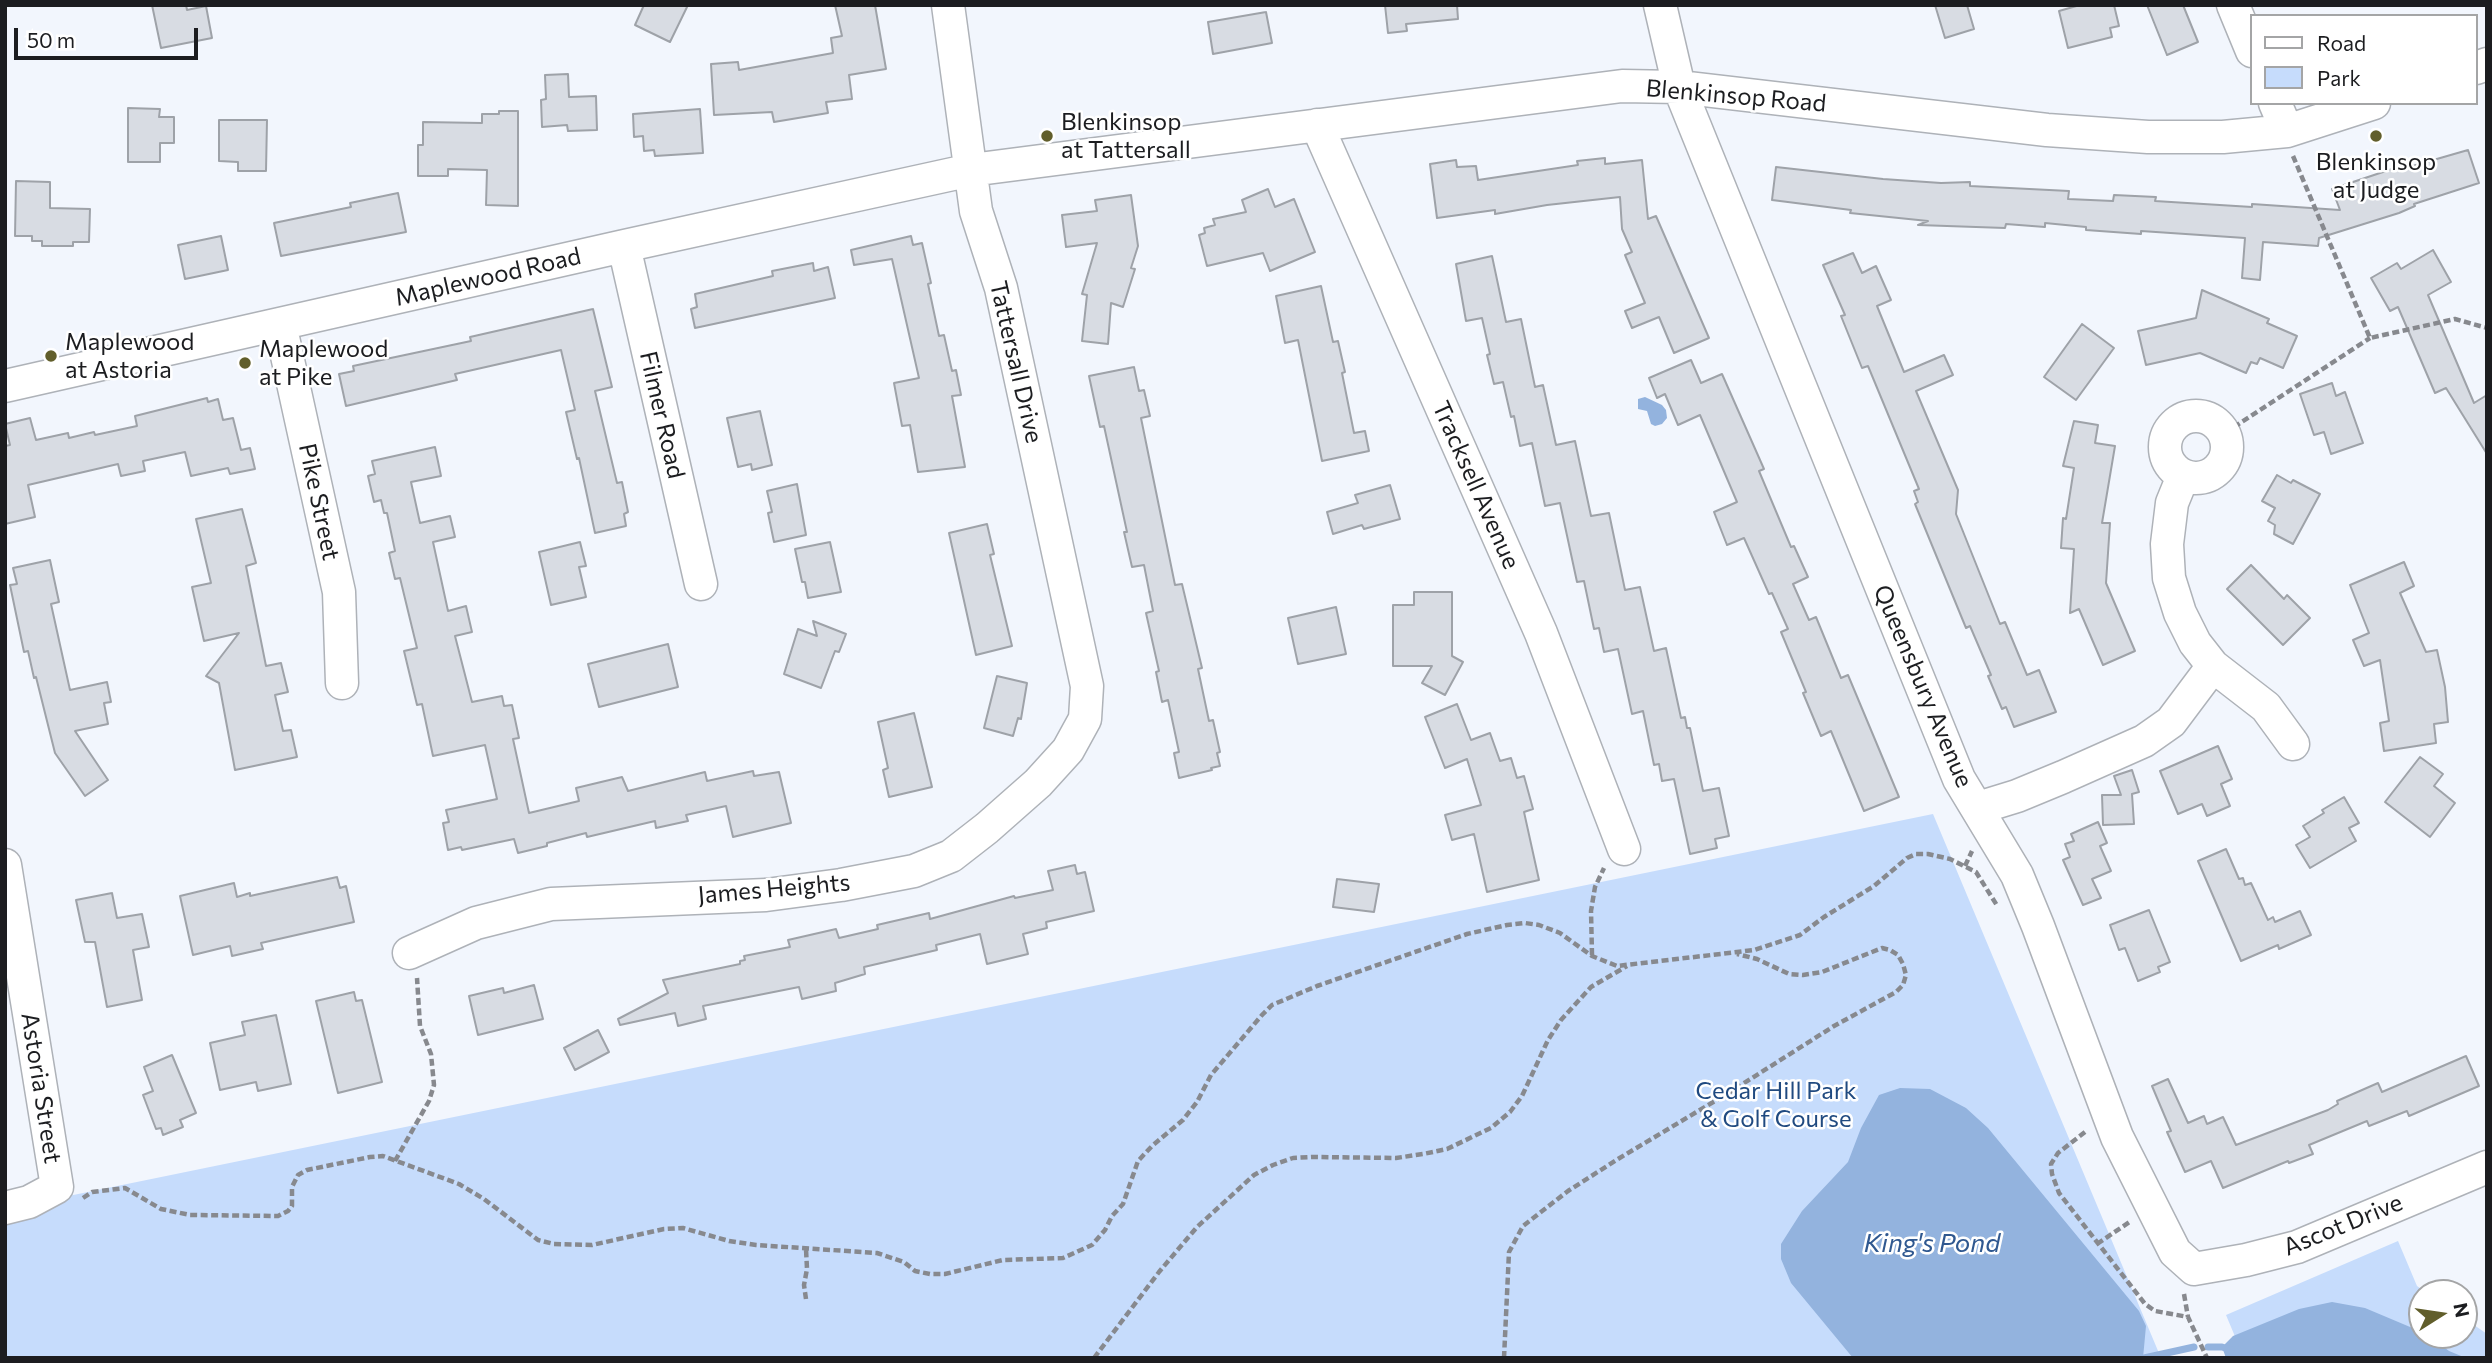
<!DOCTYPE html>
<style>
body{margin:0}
#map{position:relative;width:2492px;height:1363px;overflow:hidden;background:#f2f6fd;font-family:Commissioner,sans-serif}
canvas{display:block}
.frame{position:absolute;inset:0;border:7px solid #1c1d20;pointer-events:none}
.legend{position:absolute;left:2250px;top:14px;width:228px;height:91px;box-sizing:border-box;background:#fff;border:2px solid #a4a5a6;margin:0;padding:9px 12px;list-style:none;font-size:21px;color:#1c1d20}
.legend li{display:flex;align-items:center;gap:14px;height:35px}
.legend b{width:35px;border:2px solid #a4a5a6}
.north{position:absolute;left:2408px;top:1279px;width:70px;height:70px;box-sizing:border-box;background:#fff;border:2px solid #a4a5a6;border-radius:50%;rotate:78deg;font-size:19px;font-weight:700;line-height:28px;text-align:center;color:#1c1d20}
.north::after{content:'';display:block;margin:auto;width:24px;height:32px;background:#615e2b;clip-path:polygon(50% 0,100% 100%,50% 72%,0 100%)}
.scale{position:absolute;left:14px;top:28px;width:184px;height:32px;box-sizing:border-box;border:4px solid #1c1d20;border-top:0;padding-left:9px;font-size:21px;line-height:24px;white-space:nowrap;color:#1c1d20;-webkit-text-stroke:5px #fff;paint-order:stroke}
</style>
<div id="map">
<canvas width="2492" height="1363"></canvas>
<div class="frame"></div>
<ul class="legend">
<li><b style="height:9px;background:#fff"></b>Road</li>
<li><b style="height:19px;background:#c6dcfc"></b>Park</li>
</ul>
<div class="north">N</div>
<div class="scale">50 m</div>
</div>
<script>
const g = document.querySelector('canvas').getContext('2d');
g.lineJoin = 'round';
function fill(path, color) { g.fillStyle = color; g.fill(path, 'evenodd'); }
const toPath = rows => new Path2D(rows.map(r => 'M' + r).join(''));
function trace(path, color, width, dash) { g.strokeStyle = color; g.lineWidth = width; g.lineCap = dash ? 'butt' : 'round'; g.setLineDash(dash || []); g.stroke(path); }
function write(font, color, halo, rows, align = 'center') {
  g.font = font + ' Commissioner,sans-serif'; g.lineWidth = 5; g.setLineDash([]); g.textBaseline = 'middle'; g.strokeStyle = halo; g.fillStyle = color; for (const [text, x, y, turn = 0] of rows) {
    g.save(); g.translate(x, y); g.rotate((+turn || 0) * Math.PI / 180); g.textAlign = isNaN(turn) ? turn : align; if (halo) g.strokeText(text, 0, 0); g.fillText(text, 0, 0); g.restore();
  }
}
const green = toPath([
 [1933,814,2161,1358,5,1358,5,1209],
 [2398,1241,2417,1286,2427,1293,2422,1293,2422,1335,2464,1335,2464,1318,2487,1334,2487,1358,2244,1358,2226,1315]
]);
const forest = toPath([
 [1645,397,1662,405,1666,410,1667,418,1662,424,1655,426,1651,424,1647,411,1638,409,1638,399],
 [1900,1088,1930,1089,1966,1108,1988,1128,2139,1311,2146,1326,2143,1358,1853,1358,1791,1283,1781,1259,1781,1244,1802,1211,1848,1162,1861,1128,1879,1095],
 [2332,1302,2365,1308,2422,1332,2422,1335,2428,1335,2449,1351,2466,1358,2226,1358,2222,1347,2233,1336,2299,1309]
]);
const stream = toPath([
 [2208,1347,2222,1347,2231,1350],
 [2144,1358,2194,1347]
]);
const building = toPath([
 [152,5,186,5,187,10,206,6,212,38,161,48,152,5],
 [644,5,688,5,670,42,635,25,644,5],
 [835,5,875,5,886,69,849,75,852,99,826,102,828,113,774,122,772,112,714,115,711,64,738,62,739,70,833,53,831,38,842,36,835,5],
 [1385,5,1457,5,1458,19,1406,24,1407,31,1388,33,1385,5],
 [1935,5,1967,5,1974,29,1945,38,1935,5],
 [2080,5,2114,5,2119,26,2110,28,2112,37,2068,48,2059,11,2080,5],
 [2147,5,2183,5,2198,42,2167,55,2147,5],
 [1266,12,1272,43,1213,54,1208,22,1266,12],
 [568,74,569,97,596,96,597,130,568,131,567,125,542,127,541,100,546,99,545,75,568,74],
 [128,108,160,109,159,117,174,117,174,143,160,143,160,162,128,162,128,108],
 [700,109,703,153,655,156,654,150,644,151,643,136,634,137,633,114,700,109],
 [499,111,518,111,518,206,486,205,487,170,448,169,448,176,418,176,418,145,423,145,423,122,482,123,482,114,499,114,499,111],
 [219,120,267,120,266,171,238,171,238,162,219,161,219,120],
 [2468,150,2479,183,2414,204,2415,206,2399,213,2319,238,2318,246,2263,242,2260,280,2242,278,2245,238,2141,231,2141,234,2086,230,2086,227,2045,223,2045,227,2006,224,2005,228,1918,225,1928,221,1850,213,1851,210,1772,200,1776,167,1883,179,1941,183,1970,182,1970,186,2069,191,2068,199,2113,201,2114,195,2156,197,2155,201,2252,207,2252,204,2340,210,2332,189,2401,166,2402,169,2468,150],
 [1605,158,1605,164,1642,160,1648,219,1656,216,1709,338,1674,353,1659,317,1632,328,1625,311,1645,303,1625,255,1632,252,1622,229,1620,197,1547,205,1495,214,1495,210,1437,218,1430,164,1456,160,1457,167,1476,166,1478,180,1578,165,1577,161,1605,158],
 [16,181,50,182,50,208,90,209,89,242,73,242,73,246,42,246,42,241,32,241,32,236,15,236,16,181],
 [1268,189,1275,207,1294,199,1315,252,1270,271,1263,253,1207,266,1199,235,1205,233,1204,228,1215,225,1213,219,1246,212,1242,200,1268,189],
 [398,193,406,232,281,256,274,223,351,207,350,203,398,193],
 [1131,195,1138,246,1131,268,1135,269,1123,307,1111,303,1108,344,1082,341,1087,295,1082,294,1097,243,1066,247,1062,215,1097,211,1095,200,1131,195],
 [221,236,228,270,185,279,178,245,221,236],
 [911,236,913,245,922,243,931,283,928,284,939,336,944,335,952,371,956,370,961,395,952,396,965,467,918,472,910,425,902,426,894,383,919,378,892,259,854,265,851,250,911,236],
 [2433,250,2451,282,2428,295,2474,403,2487,395,2487,454,2446,388,2435,393,2398,307,2390,311,2371,278,2397,263,2401,269,2433,250],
 [1853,253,1862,273,1876,266,1891,300,1877,306,1904,372,1944,355,1953,375,1916,391,1958,490,1956,514,2000,624,2005,622,2027,675,2039,670,2056,712,2014,727,2006,707,2002,709,1988,676,1991,675,1970,626,1966,628,1915,504,1918,502,1914,491,1919,489,1868,366,1862,368,1841,316,1845,315,1823,265,1853,253],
 [1492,256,1506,322,1521,319,1535,387,1543,385,1556,445,1575,441,1591,516,1609,513,1625,590,1640,587,1654,651,1666,648,1681,718,1685,717,1687,728,1690,728,1703,791,1719,788,1729,836,1715,839,1717,848,1690,854,1674,779,1662,781,1659,764,1654,765,1643,711,1632,714,1618,649,1604,652,1599,628,1594,629,1584,581,1577,582,1560,503,1545,506,1532,443,1520,446,1514,416,1511,417,1503,382,1494,384,1487,355,1490,354,1482,318,1466,321,1456,264,1492,256],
 [813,263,814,271,828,267,835,298,695,328,691,309,697,307,695,294,773,276,772,271,813,263],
 [1321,286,1333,342,1338,341,1345,372,1342,373,1354,433,1365,431,1369,451,1322,461,1298,340,1285,343,1276,296,1321,286],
 [2202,290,2269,319,2267,323,2297,336,2283,368,2260,358,2257,364,2251,362,2246,373,2200,353,2146,365,2138,331,2196,318,2202,290],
 [593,309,612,387,595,391,617,483,622,482,628,512,624,514,626,526,595,533,579,458,577,459,566,412,575,410,561,350,455,374,457,380,346,406,339,374,354,371,353,366,471,341,470,337,593,309],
 [2082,324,2114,348,2076,400,2044,377,2082,324],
 [1691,360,1701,383,1722,374,1764,469,1759,471,1791,547,1794,546,1808,577,1793,584,1809,620,1816,617,1841,678,1848,675,1899,797,1864,811,1831,731,1821,736,1803,693,1806,692,1781,632,1788,629,1772,593,1769,594,1744,538,1727,545,1714,512,1737,502,1700,415,1678,425,1665,394,1657,398,1649,378,1691,360],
 [1134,367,1139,391,1144,390,1150,416,1141,418,1175,585,1182,584,1202,668,1198,669,1209,721,1213,720,1220,752,1217,753,1220,766,1211,768,1212,770,1179,778,1174,753,1179,752,1168,700,1162,702,1156,672,1159,671,1146,613,1153,611,1144,565,1132,567,1124,532,1127,532,1104,426,1100,427,1089,376,1134,367],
 [2332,383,2336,396,2345,392,2363,443,2331,454,2324,432,2314,435,2300,394,2332,383],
 [207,398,208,402,218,399,223,420,233,418,241,450,250,448,255,469,230,474,228,468,191,476,185,452,143,461,145,471,121,476,118,464,28,485,35,517,5,524,5,446,10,445,5,424,30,418,36,440,68,433,69,438,94,432,95,435,137,426,135,416,207,398],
 [760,411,772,465,752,470,751,464,738,467,727,418,760,411],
 [2074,421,2098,425,2095,443,2115,446,2102,523,2110,523,2106,583,2135,651,2103,665,2079,609,2070,613,2074,549,2061,548,2063,518,2066,519,2074,468,2063,466,2074,421],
 [435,447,441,476,411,482,420,523,450,516,455,537,433,542,448,611,466,606,472,632,455,636,472,702,502,696,504,706,512,705,519,738,513,739,529,813,579,801,576,788,622,777,628,791,705,772,707,781,753,771,754,776,779,772,791,823,733,837,726,806,686,815,688,821,656,828,655,821,587,837,586,833,547,843,547,846,518,853,514,839,462,850,461,847,448,850,443,823,449,822,446,810,497,799,485,745,433,756,422,704,417,705,404,651,417,648,400,578,395,579,389,553,395,551,387,513,384,513,381,500,374,502,368,476,375,474,372,461,435,447],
 [2277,475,2291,483,2293,480,2320,494,2293,544,2274,534,2275,525,2268,521,2275,508,2262,501,2277,475],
 [797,484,806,535,774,542,768,513,772,512,767,491,797,484],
 [1390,485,1400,519,1364,529,1362,525,1333,534,1327,512,1358,503,1355,495,1390,485],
 [242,509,256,563,246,566,266,666,281,663,288,692,275,695,283,731,291,730,297,757,235,770,219,683,206,676,239,633,204,641,192,587,211,583,196,519,242,509],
 [987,524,994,554,990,555,1012,646,976,655,949,533,987,524],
 [580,542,586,566,579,567,586,597,551,605,539,552,580,542],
 [830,542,841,592,808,598,805,582,802,582,795,549,830,542],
 [50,560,59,602,51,604,70,690,107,682,111,702,104,703,108,724,75,731,108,780,85,796,55,753,36,677,34,678,28,651,24,652,10,585,17,584,13,568,50,560],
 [2404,562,2414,586,2400,593,2426,652,2437,650,2445,687,2448,722,2434,724,2436,743,2384,751,2380,723,2389,721,2380,660,2364,666,2353,640,2369,633,2350,585,2404,562],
 [2251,565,2284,599,2287,595,2310,618,2283,645,2227,589,2251,565],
 [1414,592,1452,592,1452,656,1463,662,1445,695,1422,683,1432,666,1393,666,1393,605,1414,605,1414,592],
 [1336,607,1346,654,1298,664,1288,618,1336,607],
 [813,621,846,634,839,652,835,651,821,688,784,674,798,629,817,636,813,621],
 [668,644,678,687,599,707,588,664,668,644],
 [997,676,1027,683,1021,719,1018,718,1013,736,984,728,997,676],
 [1457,704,1471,740,1490,733,1500,761,1511,758,1517,778,1524,776,1533,809,1524,812,1539,880,1487,892,1474,834,1452,840,1445,815,1481,805,1467,759,1445,768,1425,717,1457,704],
 [914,713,932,787,889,797,883,770,888,768,878,722,914,713],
 [2218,746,2232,779,2221,784,2230,806,2207,816,2202,804,2178,814,2160,771,2218,746],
 [2420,757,2443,774,2434,786,2455,803,2430,837,2385,802,2420,757],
 [2132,770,2139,792,2132,794,2134,824,2103,825,2102,795,2121,795,2114,776,2132,770],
 [2344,797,2359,823,2349,828,2356,841,2310,868,2296,845,2310,837,2303,826,2324,813,2322,810,2344,797],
 [2098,822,2107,843,2100,846,2111,871,2092,879,2101,898,2083,905,2063,860,2070,857,2065,844,2074,841,2071,834,2098,822],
 [2226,849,2239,879,2243,878,2245,885,2251,883,2268,920,2273,917,2275,922,2300,911,2311,935,2279,949,2278,945,2241,961,2198,861,2226,849],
 [1075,865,1077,874,1085,872,1094,911,1046,922,1047,928,1023,934,1028,954,987,964,980,934,936,945,937,950,864,967,865,974,835,983,836,991,802,999,799,987,703,1006,706,1019,678,1026,675,1013,620,1025,618,1019,668,993,663,980,740,964,740,961,745,960,744,956,790,947,788,940,836,929,839,938,878,929,877,925,929,913,930,919,1014,896,1015,898,1053,890,1048,871,1075,865],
 [337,877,340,888,346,886,354,922,261,943,263,949,232,956,230,946,193,955,180,896,234,883,237,897,250,893,250,896,337,877],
 [1337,879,1379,884,1374,912,1333,907,1337,879],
 [112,893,117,918,142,914,149,947,133,950,142,1000,107,1007,95,942,85,942,76,900,112,893],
 [2149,910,2170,962,2158,967,2160,972,2138,981,2125,948,2119,950,2110,925,2149,910],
 [534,985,543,1019,478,1035,469,996,503,988,504,993,534,985],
 [354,992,356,1001,362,1000,382,1082,338,1093,316,1001,354,992],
 [276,1015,291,1084,258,1091,256,1082,220,1090,210,1043,245,1035,242,1022,276,1015],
 [598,1030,609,1052,575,1070,564,1048,598,1030],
 [172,1055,196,1113,180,1120,183,1127,163,1135,161,1128,156,1129,143,1095,153,1091,144,1067,172,1055],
 [2466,1056,2479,1086,2409,1116,2407,1111,2369,1126,2367,1121,2309,1145,2313,1154,2289,1163,2288,1161,2223,1188,2211,1161,2185,1172,2167,1132,2171,1131,2152,1086,2168,1079,2188,1123,2204,1116,2207,1124,2223,1117,2236,1145,2328,1110,2338,1104,2337,1101,2378,1083,2382,1092,2466,1056]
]);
const path = toPath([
 [2293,156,2370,338,2455,319,2487,328],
 [2225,433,2370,338],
 [1965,866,1972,851],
 [1592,955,1591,911,1595,887,1604,868],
 [2085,1132,2058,1153,2051,1164,2052,1174,2059,1193,2145,1304,2155,1311,2188,1317,2207,1358],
 [395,1161,429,1101,434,1085,431,1054,420,1026,417,978],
 [83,1198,92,1192,125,1188,161,1209,190,1215,278,1216,288,1211,292,1206,292,1187,298,1175,307,1170,370,1157,383,1156,459,1184,484,1199,538,1240,554,1244,592,1245,664,1229,683,1228,729,1241,756,1245,877,1253,904,1262,915,1271,930,1274,945,1274,1003,1260,1063,1258,1092,1245,1105,1230,1112,1216,1123,1204,1138,1161,1152,1146,1183,1120,1197,1102,1211,1075,1262,1015,1272,1005,1317,986,1467,934,1507,925,1525,923,1539,925,1560,933,1592,956,1617,966,1754,950,1800,935,1824,917,1874,886,1907,858,1916,854,1928,854,1950,859,1976,872,1998,907],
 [2097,1244,2131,1221],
 [2184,1294,2188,1317],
 [806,1299,804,1285,807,1269,806,1249],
 [1094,1358,1159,1272,1197,1227,1254,1175,1273,1165,1293,1158,1312,1157,1396,1158,1423,1154,1447,1149,1491,1128,1510,1112,1522,1096,1548,1040,1561,1020,1591,987,1627,966],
 [1504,1358,1509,1252,1523,1226,1568,1191,1618,1159,1730,1092,1834,1026,1896,992,1903,985,1906,975,1903,964,1898,955,1890,950,1882,948,1822,972,1803,975,1789,974,1757,959,1737,954]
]);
const minor = toPath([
 [1660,5,1679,87,1959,779,2017,875,2038,926,2117,1137,2175,1252,2194,1269,2246,1260,2297,1247,2487,1167],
 [2233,5,2252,51],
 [2476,68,2487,64],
 [2275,103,2287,131],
 [1317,125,1541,633,1624,849],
 [624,246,701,584],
 [280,324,339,592,342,683],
 [5,386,624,246,971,170,1622,86,1679,87,2047,130,2148,137,2223,137,2287,131,2374,103],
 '2165 447a31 31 0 1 1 62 0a31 31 0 1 1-62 0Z',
 [2213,666,2266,707,2293,744],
 [1978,808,2017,796,2063,777,2144,741,2171,722,2213,666,2195,643,2180,613,2169,578,2167,544,2172,503,2183,476],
 [5,865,57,1187,29,1202,5,1208],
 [409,953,476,923,551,904,766,895,841,885,914,871,951,856,987,828,1038,783,1068,750,1085,719,1087,686,1001,288,976,211,948,5]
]);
const markers = [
 [1047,136,7,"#615e2b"],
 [2376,136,7,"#615e2b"],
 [51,356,7,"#615e2b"],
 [245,363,7,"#615e2b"]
];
const streetNames = [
 ["Blenkinsop Road",1736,96,5],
 ["Maplewood Road",488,277,-13],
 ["Tattersall Drive",1016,362,77],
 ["Filmer Road",662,415,77],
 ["Tracksell Avenue",1476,485,66],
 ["Pike Street",319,502,78],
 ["Queensbury Avenue",1923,686,67],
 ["James Heights",774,889,-5],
 ["Astoria Street",41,1088,81],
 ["Ascot Drive",2343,1225,-22]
];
const poiNames = [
 ["Blenkinsop",1061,122],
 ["at Tattersall",1061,150],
 ["Blenkinsop",2376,162,"center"],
 ["at Judge",2376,190,"center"],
 ["Maplewood",65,342],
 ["at Astoria",65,370],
 ["Maplewood",259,349],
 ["at Pike",259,377]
];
const parkNames = [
 ["Cedar Hill Park",1776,1091],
 ["& Golf Course",1776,1119]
];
const waterNames = [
 ["King's Pond",1932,1243]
];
fill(green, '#c6dcfc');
fill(forest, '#93b3de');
trace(stream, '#93b3de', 7);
fill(building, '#d8dce3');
trace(building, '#9ea2a8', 2);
trace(minor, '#aeb2b8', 35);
trace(path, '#87898e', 4.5, [7, 3.5]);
trace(minor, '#fff', 32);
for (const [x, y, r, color] of markers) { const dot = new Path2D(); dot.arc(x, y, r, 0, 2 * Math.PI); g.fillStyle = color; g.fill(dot); trace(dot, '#fff', 2.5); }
write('24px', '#1c1d20', '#fff', streetNames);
write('24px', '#1c1d20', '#fff', poiNames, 'left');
write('24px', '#204a80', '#fff', parkNames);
write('italic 26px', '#2f5890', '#fff', waterNames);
</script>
